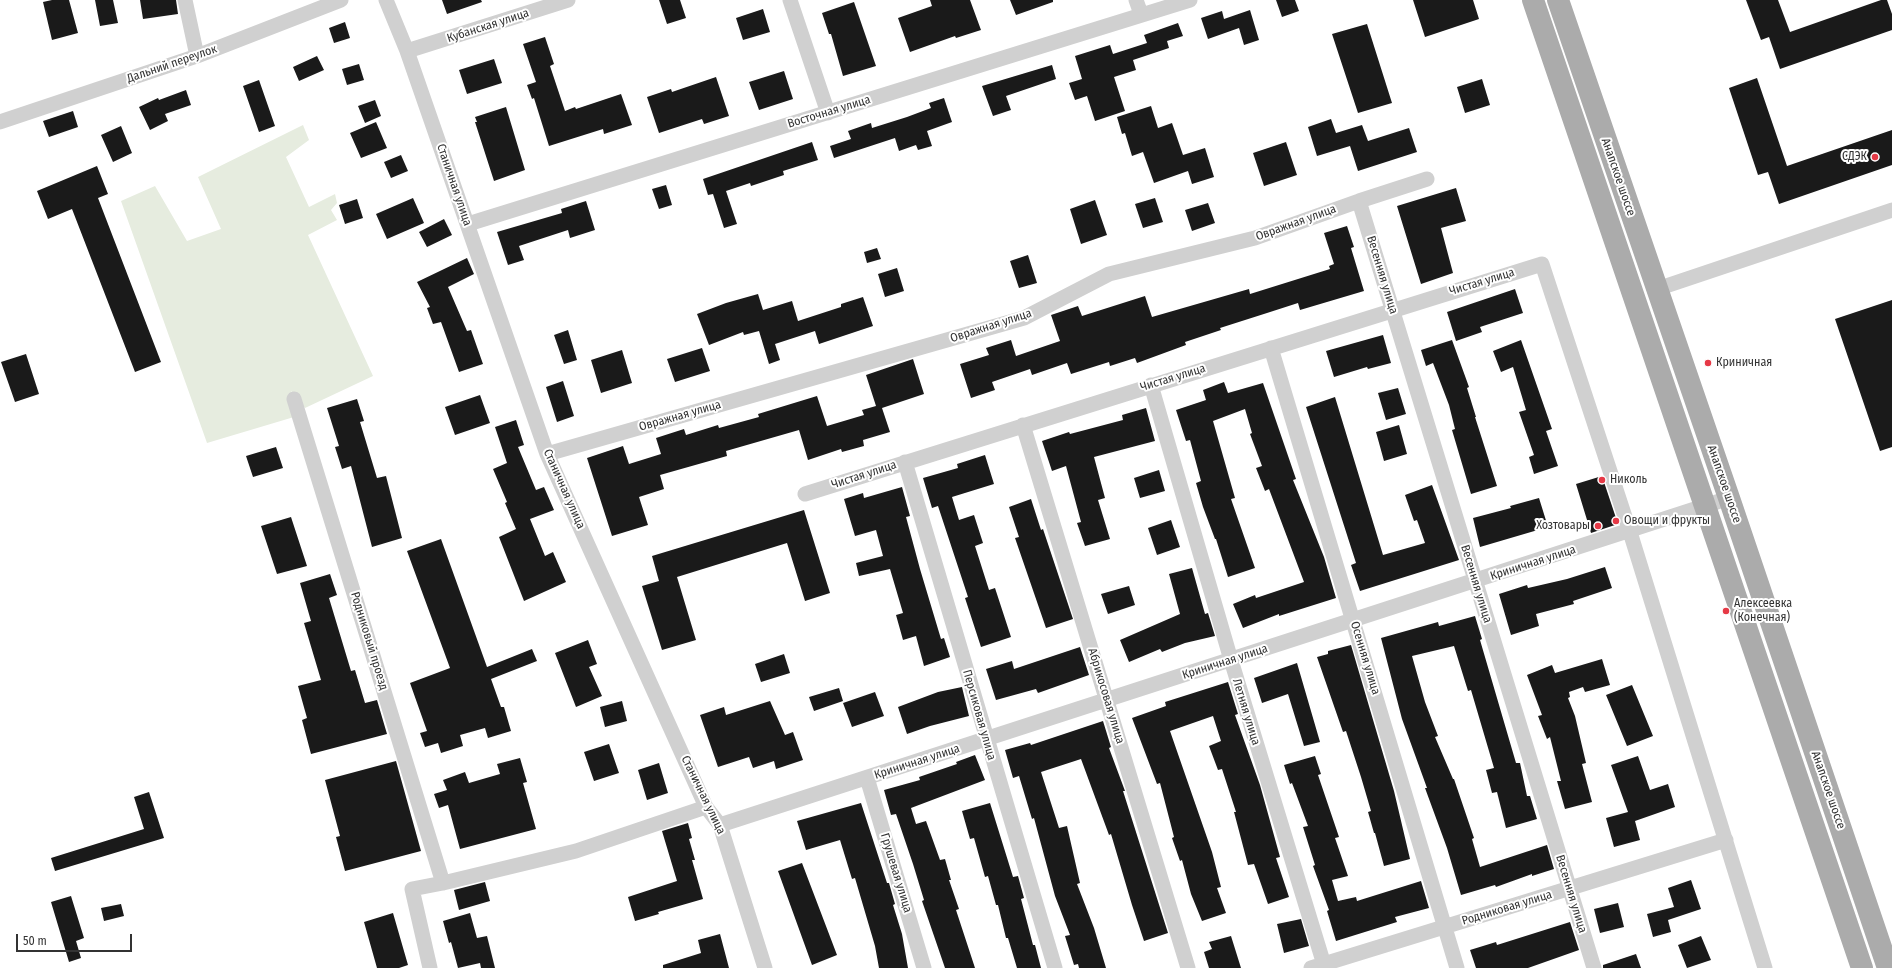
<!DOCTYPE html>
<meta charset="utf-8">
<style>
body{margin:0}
#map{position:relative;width:1892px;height:968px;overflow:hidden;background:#fff;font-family:"Fira Sans Condensed",sans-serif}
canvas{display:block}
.scale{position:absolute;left:16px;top:934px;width:116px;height:18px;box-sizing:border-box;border:2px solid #333;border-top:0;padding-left:5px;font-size:12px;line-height:14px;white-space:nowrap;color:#333;-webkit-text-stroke:3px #fff;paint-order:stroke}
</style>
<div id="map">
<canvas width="1892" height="968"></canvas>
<div class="scale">50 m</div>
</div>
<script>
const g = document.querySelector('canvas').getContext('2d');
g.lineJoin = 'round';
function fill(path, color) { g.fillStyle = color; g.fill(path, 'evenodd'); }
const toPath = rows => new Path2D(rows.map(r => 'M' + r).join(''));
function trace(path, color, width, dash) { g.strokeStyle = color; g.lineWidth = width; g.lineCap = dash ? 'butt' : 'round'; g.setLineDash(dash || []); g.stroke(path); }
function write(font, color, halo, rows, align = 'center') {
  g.font = font + ' "Fira Sans Condensed",sans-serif'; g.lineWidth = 4; g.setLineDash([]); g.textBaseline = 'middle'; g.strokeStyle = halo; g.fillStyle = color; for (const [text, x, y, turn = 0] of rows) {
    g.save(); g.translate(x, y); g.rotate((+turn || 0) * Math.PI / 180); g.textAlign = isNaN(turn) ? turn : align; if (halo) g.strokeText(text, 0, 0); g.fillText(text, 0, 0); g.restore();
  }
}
const green = toPath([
 [303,125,309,140,286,157,309,207,335,194,337,203,331,210,337,220,308,235,373,376,305,408,291,391,294,417,207,443,121,201,155,186,187,241,221,229,198,177]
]);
const building = toPath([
 [52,0,69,0,78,33,52,40,43,2],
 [95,0,113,0,118,23,100,26],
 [140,0,176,0,178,14,143,19],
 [442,0,481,0,482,2,447,14],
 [659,0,680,0,686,18,667,24],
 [930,0,970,0,981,30,956,38,955,36,910,52,898,18,932,6],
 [1010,0,1053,0,1053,2,1016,15],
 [1276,0,1295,0,1299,11,1282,17],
 [1413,0,1473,0,1479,19,1425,37],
 [1746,0,1778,0,1790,32,1881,0,1887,0,1892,14,1892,30,1780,69,1769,37,1761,40],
 [854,2,876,66,843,76,831,34,829,34,822,13],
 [763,9,770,32,743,40,736,18],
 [1250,10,1259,40,1244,45,1239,28,1208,39,1201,18,1222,11,1224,19],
 [345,22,350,38,334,43,329,28],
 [1178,23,1183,36,1167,41,1169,48,1133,60,1136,70,1114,77,1125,111,1095,121,1087,96,1075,100,1069,83,1082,79,1075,56,1110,45,1113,54,1147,43,1144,35],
 [1367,24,1392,103,1358,113,1332,34],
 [545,37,554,64,550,66,565,111,575,107,576,109,621,94,632,125,604,134,603,129,549,146,534,98,532,99,527,85,536,82,523,44],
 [317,56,324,70,299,81,293,67],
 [494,59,502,83,467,94,459,70],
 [359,64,364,80,347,85,342,69],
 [1052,65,1056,79,1006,96,1011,110,993,116,982,86],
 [784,71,793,99,759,110,749,82],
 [716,77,729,116,704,124,702,119,659,133,647,97,671,89,672,92],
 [1757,78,1787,166,1892,130,1892,165,1779,204,1768,172,1758,175,1729,88],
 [1482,79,1490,105,1465,113,1457,87],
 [259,80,275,126,259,132,243,86],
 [186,90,191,105,165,114,168,121,150,130,139,107,158,98,159,100],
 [944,98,952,122,927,131,932,146,918,150,916,145,899,151,895,138,834,158,830,146,851,139,848,131,871,123,872,128,907,117,931,108,929,103],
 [375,100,381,116,365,123,358,106],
 [1151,106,1158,128,1172,123,1183,155,1205,148,1214,177,1192,184,1188,171,1154,183,1143,152,1132,156,1125,133,1122,134,1117,117],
 [506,107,525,170,494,181,475,122,477,122,475,117],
 [73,111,78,127,49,137,43,121],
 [1331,119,1336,133,1362,125,1368,141,1409,128,1417,152,1358,171,1350,146,1317,156,1308,127],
 [376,122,387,148,361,158,350,133],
 [121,126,132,153,113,162,101,135],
 [812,142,818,160,783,171,784,175,751,186,750,183,726,191,737,224,724,228,713,194,708,195,703,179],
 [1286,142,1297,175,1264,186,1253,153],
 [401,155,408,171,391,178,384,162],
 [97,166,108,194,98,198,161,362,135,372,72,209,48,219,37,191],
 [666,185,672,205,659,209,652,189],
 [1456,188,1466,221,1441,228,1453,273,1421,284,1397,206],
 [413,198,424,223,387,239,376,214],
 [1155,198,1163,222,1143,228,1135,204],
 [357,199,363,218,345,224,339,205],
 [1095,200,1107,235,1081,244,1070,209],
 [586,201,595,230,570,238,568,230,519,246,524,260,508,265,497,232,562,213,561,209],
 [1208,203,1215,223,1192,231,1185,210],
 [444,219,452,235,427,247,419,232],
 [1347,226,1354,247,1351,248,1364,291,1300,310,1298,303,1267,313,1220,328,1221,330,1185,342,1186,345,1137,363,1135,358,1110,366,1109,362,1071,374,1067,363,1032,375,1030,369,992,382,995,390,971,398,960,364,989,355,986,348,1011,340,1016,356,1060,341,1051,315,1078,306,1082,316,1145,296,1152,317,1249,289,1250,294,1330,269,1329,266,1334,264,1324,233],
 [877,248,881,259,867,263,864,252],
 [1028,255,1037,283,1019,288,1010,261],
 [467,258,474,274,448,287,467,331,471,330,483,364,459,372,441,322,433,324,427,308,430,307,417,282],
 [897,268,904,291,885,297,878,274],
 [1515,289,1523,313,1480,327,1482,332,1456,341,1447,312],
 [758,294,763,310,792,301,798,321,841,307,841,304,863,297,873,326,819,344,815,331,775,344,780,360,769,364,759,331,744,335,743,332,709,345,697,314,726,303],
 [1892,300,1892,447,1880,451,1835,319],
 [568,330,577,360,564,364,554,335],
 [1383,335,1391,363,1368,369,1367,367,1334,377,1326,351],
 [1452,340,1469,387,1467,388,1476,417,1475,417,1497,486,1471,494,1452,430,1455,429,1449,405,1433,363,1426,366,1421,350],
 [1521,340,1552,429,1546,431,1558,466,1534,474,1529,457,1534,455,1519,412,1526,410,1513,367,1501,372,1493,351],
 [702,348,710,371,675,382,667,359],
 [622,350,632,383,601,393,591,360],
 [26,354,39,394,15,402,1,362],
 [913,359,924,394,882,408,890,432,863,440,864,446,842,452,841,449,808,460,799,430,726,451,727,456,660,475,664,489,639,497,648,525,612,536,587,458,623,446,629,464,661,454,656,438,684,429,686,435,718,425,719,428,759,417,758,414,817,396,827,426,864,415,862,410,876,406,866,375],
 [563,381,574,416,557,422,546,387],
 [1224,382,1228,393,1263,383,1296,479,1293,480,1324,557,1336,598,1279,616,1279,614,1243,628,1233,604,1255,595,1256,598,1304,582,1269,489,1265,491,1256,468,1262,466,1250,434,1252,433,1245,409,1213,421,1235,498,1231,499,1255,568,1228,577,1216,539,1215,539,1203,507,1196,483,1201,481,1190,440,1186,441,1176,410,1206,400,1203,390],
 [1398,388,1406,414,1386,420,1378,393],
 [480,395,490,423,455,435,445,407],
 [1335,397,1383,555,1425,543,1417,520,1414,521,1405,495,1432,485,1459,560,1360,591,1351,565,1356,563,1306,407],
 [357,399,364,421,360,422,377,478,386,476,402,538,372,547,351,466,342,469,335,447,339,446,327,408],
 [1146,408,1155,441,1094,457,1105,498,1098,500,1110,539,1085,546,1077,523,1081,522,1066,466,1052,471,1042,441,1069,432,1070,434,1123,420,1122,415],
 [516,420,524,445,518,447,536,490,544,487,554,510,530,519,545,556,553,552,566,582,524,601,499,537,516,529,505,503,507,502,493,469,507,463,495,427],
 [1399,425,1407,454,1384,461,1376,432],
 [276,447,283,468,253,477,246,456],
 [985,455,994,484,952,497,959,520,974,515,983,543,975,546,989,590,995,588,1011,637,981,647,965,598,968,597,938,506,932,508,923,478,958,468,957,464],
 [1159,470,1165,491,1140,498,1134,478],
 [1602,476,1618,524,1591,533,1576,484],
 [902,487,910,516,906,517,920,569,941,639,944,638,950,657,924,666,916,636,903,640,896,615,903,613,890,569,859,576,856,563,883,556,876,530,855,536,844,499,863,493,864,498],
 [1539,498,1548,527,1480,547,1473,518,1511,508,1510,506],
 [1031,499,1041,530,1043,529,1073,619,1046,628,1015,538,1019,537,1009,507],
 [804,510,830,593,805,601,787,543,677,577,696,640,662,650,642,586,659,581,652,556],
 [291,517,307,566,277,574,261,526],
 [1171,520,1180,547,1157,555,1148,528],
 [441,539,487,667,532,649,537,661,491,679,501,707,504,707,511,731,488,738,485,728,460,735,463,746,441,753,438,743,425,747,420,733,427,731,410,683,450,668,407,551],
 [1605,567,1612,588,1573,601,1574,604,1536,614,1539,626,1511,635,1499,594,1527,585,1528,588,1567,579],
 [1192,568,1205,614,1208,613,1215,636,1185,643,1162,652,1160,649,1129,662,1120,640,1180,614,1169,574],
 [330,574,337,595,329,598,351,671,355,670,365,703,377,700,387,734,311,754,302,720,307,718,298,686,321,680,304,623,311,621,300,583],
 [1129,586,1135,605,1108,614,1101,594],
 [1475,616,1482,639,1480,640,1516,763,1520,763,1527,796,1530,796,1537,819,1506,828,1497,792,1492,793,1486,770,1494,768,1471,690,1468,691,1454,646,1412,656,1425,702,1438,736,1435,737,1453,779,1454,779,1474,838,1472,839,1480,867,1547,845,1554,869,1532,876,1532,874,1496,887,1495,885,1461,895,1447,848,1425,788,1427,788,1402,719,1381,638,1438,622,1439,626],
 [588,640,597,664,589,667,602,696,576,707,555,653],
 [1351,645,1394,791,1410,859,1384,866,1375,833,1374,833,1368,812,1371,811,1361,777,1346,731,1343,732,1317,657,1328,654,1328,651],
 [1080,647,1089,675,1038,693,1036,689,996,700,986,669,1012,661,1014,669],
 [784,654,790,673,761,682,755,664],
 [1602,659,1610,685,1585,692,1583,687,1569,692,1570,697,1568,698,1575,716,1586,763,1582,764,1592,802,1565,809,1557,781,1561,781,1550,737,1547,739,1538,716,1542,715,1527,675,1552,665,1555,673],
 [1297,663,1320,742,1304,746,1288,694,1262,703,1254,678],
 [1228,682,1238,714,1235,715,1260,785,1280,857,1276,858,1289,897,1268,904,1254,864,1248,865,1234,812,1236,812,1222,769,1218,770,1209,746,1221,741,1213,716,1170,731,1212,852,1221,887,1217,888,1226,913,1202,921,1191,894,1182,860,1180,861,1172,838,1174,837,1160,783,1157,784,1132,718,1166,706,1165,702],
 [1632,685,1653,736,1627,746,1606,695],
 [962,687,969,716,930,726,907,734,898,707,938,692],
 [839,688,843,701,814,711,809,697],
 [875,692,884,716,852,727,843,703],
 [622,701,627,721,605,727,600,707],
 [770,701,785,735,793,732,803,760,776,769,774,761,753,768,749,757,718,767,700,715,724,707,726,715],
 [1103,721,1111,747,1109,748,1125,791,1123,791,1168,933,1144,941,1132,905,1111,834,1109,835,1081,759,1041,772,1059,828,1067,826,1080,883,1077,884,1094,928,1106,968,1079,968,1078,964,1074,965,1065,936,1070,935,1055,896,1034,818,1032,819,1019,776,1013,778,1005,750,1030,743,1031,745],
 [609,744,619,773,594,781,584,752],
 [975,755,985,780,911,808,916,824,926,821,940,860,945,859,951,880,949,880,959,909,956,910,975,968,945,968,922,901,924,900,913,864,896,814,891,815,884,790,920,780,919,777,957,764,956,762],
 [1315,756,1321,774,1318,775,1339,837,1335,838,1348,876,1332,880,1338,901,1356,897,1357,901,1421,881,1429,908,1395,917,1397,922,1336,941,1327,911,1329,910,1313,866,1315,865,1303,827,1308,826,1292,783,1290,784,1284,765],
 [1638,756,1650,790,1668,784,1675,807,1635,821,1640,840,1614,847,1606,818,1628,812,1611,765],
 [520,758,527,782,523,783,536,829,460,849,448,805,439,808,434,794,447,790,443,780,465,772,469,783,500,774,497,764],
 [396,761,421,851,345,871,336,837,340,836,325,780],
 [659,763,668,793,647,800,638,770],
 [149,792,164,838,55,871,51,858,144,829,134,797],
 [861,803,887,883,889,883,895,904,893,905,902,934,908,968,879,968,875,946,855,878,852,879,840,840,806,850,797,821],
 [990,803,1013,877,1018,876,1024,898,1021,899,1033,945,1035,945,1041,968,1017,968,1008,938,1006,938,998,905,996,905,988,876,985,877,974,838,970,839,962,811],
 [688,823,692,838,689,839,695,860,692,860,703,899,658,912,659,914,635,921,628,897,677,881,662,831],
 [802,863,837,955,812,965,778,871],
 [1691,880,1701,909,1668,920,1671,932,1653,937,1647,914,1674,907,1668,888],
 [485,882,490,901,459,910,454,890],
 [71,896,84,938,76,941,81,958,69,962,51,902],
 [1618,903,1624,927,1600,933,1594,909],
 [121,904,124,916,104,921,101,908],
 [393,913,408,965,399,968,377,968,364,922],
 [470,913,477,938,487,936,495,968,481,968,480,963,458,968,451,942,449,943,443,921],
 [1301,919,1309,946,1284,953,1277,924],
 [1570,922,1579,950,1528,968,1476,968,1470,950,1496,942,1497,945],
 [720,934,729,968,663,968,663,965,701,953,698,940],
 [1231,936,1241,968,1209,968,1204,952,1212,949,1209,942],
 [1701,936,1711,960,1687,968,1678,945],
 [1636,954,1641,968,1603,968,1603,965]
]);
const street = toPath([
 [185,0,197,56],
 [386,0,407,51,547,454,706,807,720,825,765,968],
 [790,0,828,113],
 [1136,0,1141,14],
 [407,51,568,0],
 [0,122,197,56,341,0],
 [1359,201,1594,968],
 [468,224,1190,0],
 [1657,289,1892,210],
 [1271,348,1457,968],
 [1151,385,1231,660,1325,968],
 [294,399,443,883],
 [1023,425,1188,968],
 [547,454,1024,318,1109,274,1255,238,1359,201,1427,179],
 [905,462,1055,968],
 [805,494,1542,264,1630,532,1765,968],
 [867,778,924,968],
 [720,825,1729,498],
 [430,968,412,889,443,883,576,851,706,807],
 [1311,968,1726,840]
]);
const primary = toPath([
 [1533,0,1862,968],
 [1558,0,1729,498,1888,968]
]);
const markers = [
 [1875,157,4,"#e63946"],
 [1708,363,4,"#e63946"],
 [1602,480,4,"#e63946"],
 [1616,521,4,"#e63946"],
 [1598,526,4,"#e63946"],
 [1726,611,4,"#e63946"]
];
const streetNames = [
 ["Кубанская улица",488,26,-18],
 ["Дальний переулок",172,64,-19],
 ["Восточная улица",829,112,-17],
 ["Анапское шоссе",1618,177,71],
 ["Станичная улица",454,185,71],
 ["Овражная улица",1296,223,-20],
 ["Весенняя улица",1382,275,73],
 ["Чистая улица",1482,282,-17],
 ["Овражная улица",991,326,-18],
 ["Чистая улица",1173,378,-17],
 ["Овражная улица",680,416,-16],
 ["Чистая улица",864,475,-18],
 ["Анапское шоссе",1724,484,71],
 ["Станичная улица",564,489,66],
 ["Криничная улица",1533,563,-18],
 ["Весенняя улица",1476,584,73],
 ["Родниковый проезд",369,641,73],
 ["Осенняя улица",1365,658,73],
 ["Криничная улица",1225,662,-18],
 ["Абрикосовая улица",1106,696,73],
 ["Летняя улица",1246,712,73],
 ["Персиковая улица",979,715,74],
 ["Криничная улица",917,762,-18],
 ["Анапское шоссе",1828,790,71],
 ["Станичная улица",703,795,64],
 ["Грушевая улица",896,873,73],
 ["Весенняя улица",1571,894,73],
 ["Родниковая улица",1507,908,-17]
];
const poiNames = [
 ["СДЭК",1867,157,"right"],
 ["Криничная",1716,363],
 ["Николь",1610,480],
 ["Овощи и фрукты",1624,521],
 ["Хозтовары",1590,526,"right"],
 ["Алексеевка",1734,604],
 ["(Конечная)",1734,618]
];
fill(green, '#e6ecdf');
fill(building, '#1a1a1a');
trace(street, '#d0d0d0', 15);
trace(primary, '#ababab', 22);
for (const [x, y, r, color] of markers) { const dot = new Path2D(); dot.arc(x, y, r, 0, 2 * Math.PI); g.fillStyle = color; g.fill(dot); trace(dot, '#fff', 1.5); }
write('12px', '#333', '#fff', streetNames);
write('12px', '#333', '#fff', poiNames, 'left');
</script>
